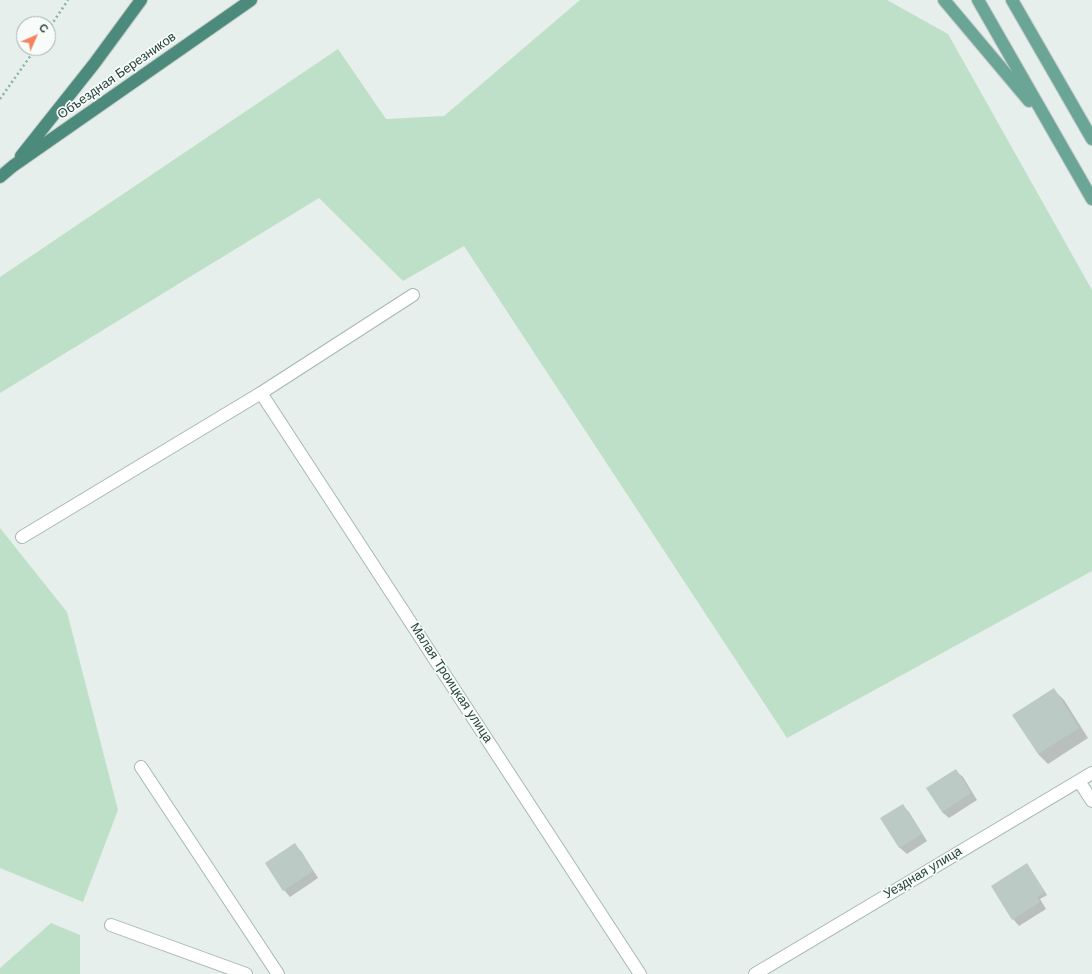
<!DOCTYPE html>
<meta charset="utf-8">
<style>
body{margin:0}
#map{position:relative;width:1092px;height:974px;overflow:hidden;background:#e6efeb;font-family:Helvetica,sans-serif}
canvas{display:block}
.north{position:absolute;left:16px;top:16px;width:40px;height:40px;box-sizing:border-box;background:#f7fbf9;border:1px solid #a3b1ad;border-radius:50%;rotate:45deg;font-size:11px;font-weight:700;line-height:16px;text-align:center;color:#24423a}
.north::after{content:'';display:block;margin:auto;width:14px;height:18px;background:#f4845f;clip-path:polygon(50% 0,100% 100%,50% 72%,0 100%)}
</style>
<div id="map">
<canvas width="1092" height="974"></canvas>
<div class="north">С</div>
</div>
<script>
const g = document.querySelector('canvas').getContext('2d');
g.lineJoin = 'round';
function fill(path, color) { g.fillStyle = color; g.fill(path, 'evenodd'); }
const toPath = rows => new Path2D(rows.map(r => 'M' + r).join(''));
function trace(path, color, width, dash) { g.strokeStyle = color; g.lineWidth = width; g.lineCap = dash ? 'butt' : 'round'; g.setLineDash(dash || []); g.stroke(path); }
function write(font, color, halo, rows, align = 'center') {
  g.font = font + ' Helvetica,sans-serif'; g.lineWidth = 3.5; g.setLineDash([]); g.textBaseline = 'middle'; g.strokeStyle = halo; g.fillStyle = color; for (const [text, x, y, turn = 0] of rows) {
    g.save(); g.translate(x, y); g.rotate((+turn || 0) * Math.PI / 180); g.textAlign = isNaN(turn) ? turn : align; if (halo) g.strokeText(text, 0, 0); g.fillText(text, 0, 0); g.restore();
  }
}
const green = toPath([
 [580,0,887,0,948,34,1092,290,1092,571,787,738,464,246,403,281,319,198,0,393,0,277,338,49,386,119,444,116],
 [0,528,67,612,118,810,83,902,0,868],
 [51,923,80,935,80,974,0,974,0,968]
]);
const shadow = toPath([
 [1054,690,1064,700,1088,738,1048,764,1038,754],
 [956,771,963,777,977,800,949,818,942,812],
 [902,805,909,812,927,841,907,854,900,848,882,819],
 [294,845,301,851,318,878,290,897,284,890],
 [1027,864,1047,895,1040,899,1046,909,1019,926,1013,919]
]);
const building = toPath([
 [1054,688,1079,728,1038,754,1012,715],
 [956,769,971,793,942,812,926,788],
 [903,804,922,834,899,848,880,818],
 [295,843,313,871,283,891,265,863],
 [1027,863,1045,892,1037,897,1040,902,1012,920,991,886]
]);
const path = toPath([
 [48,30,68,0],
 [0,99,36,48]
]);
const service = toPath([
 [22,537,261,393,413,295],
 [141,767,278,974]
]);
const minor = toPath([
 [261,393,640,974],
 [1079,781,1092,801],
 [111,925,246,974],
 [755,974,1092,773]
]);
const primary = toPath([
 [944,0,1029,101],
 [978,0,1092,199],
 [1012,0,1092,139]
]);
const trunk = toPath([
 [21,156,94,64,141,0],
 [0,177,13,166,251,0]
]);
const streetNames = [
 ["Объездная Березников",117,76,-35],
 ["Малая Троицкая улица",451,683,57],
 ["Уездная улица",923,873,-31]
];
fill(green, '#bfe0c8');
fill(shadow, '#0003');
fill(building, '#bbcac4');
trace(service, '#a8b8b2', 14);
trace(minor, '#a8b8b2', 14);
trace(primary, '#c2cac8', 14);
trace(trunk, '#c2cac8', 14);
trace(path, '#86b3a5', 2.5, [2, 3]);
trace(service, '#fff', 12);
trace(minor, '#fff', 12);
trace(primary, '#6aa596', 12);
trace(trunk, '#4c8a7c', 12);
write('13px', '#24423a', '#f7fbf9', streetNames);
</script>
